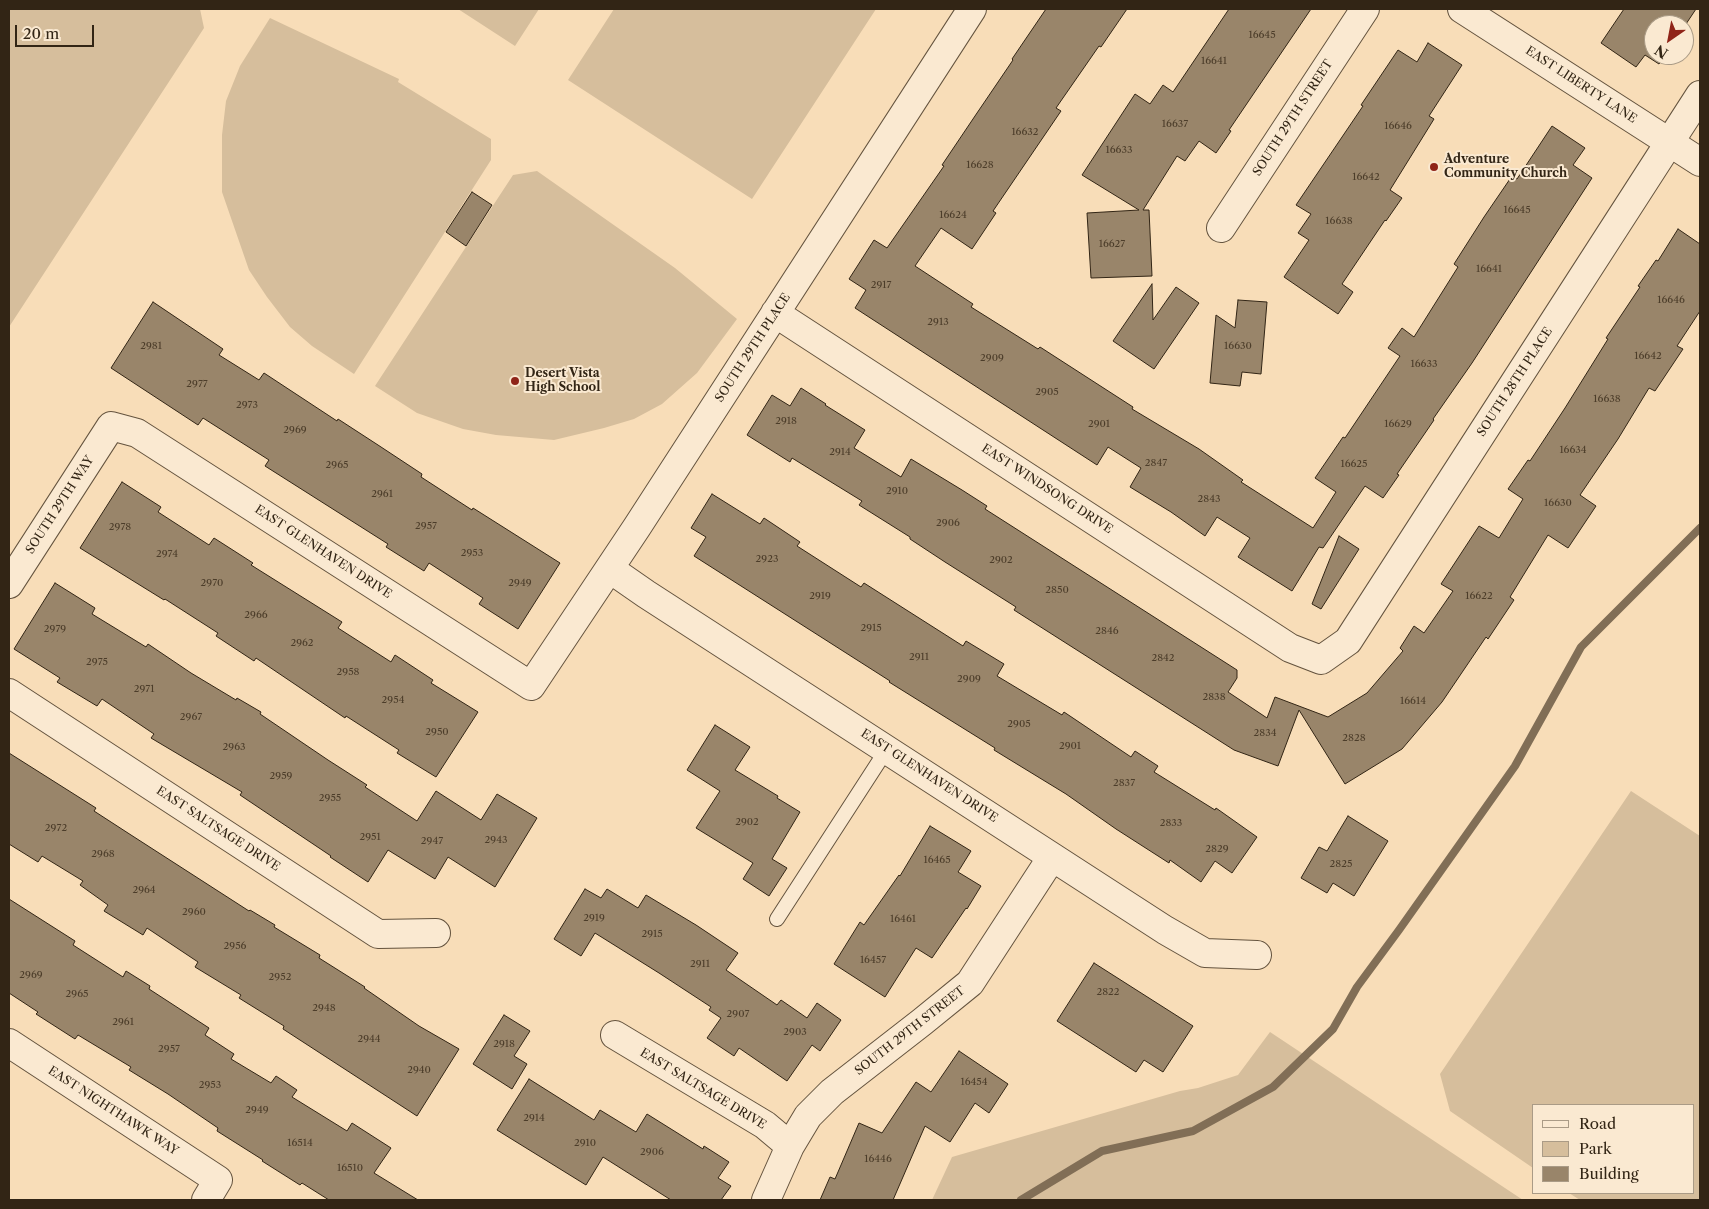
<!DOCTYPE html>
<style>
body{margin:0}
#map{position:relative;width:1709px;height:1209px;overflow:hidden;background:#f8ddb8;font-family:"Libre Caslon Text",serif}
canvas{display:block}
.frame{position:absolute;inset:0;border:10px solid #322515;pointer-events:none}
.legend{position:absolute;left:1532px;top:1104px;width:162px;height:90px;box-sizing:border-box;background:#fae9d1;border:1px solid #aa9b86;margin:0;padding:6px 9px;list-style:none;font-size:15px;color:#322515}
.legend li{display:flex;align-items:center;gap:10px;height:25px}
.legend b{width:25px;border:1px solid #aa9b86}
.north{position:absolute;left:1644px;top:15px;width:50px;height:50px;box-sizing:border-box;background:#fae9d1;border:1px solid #aa9b86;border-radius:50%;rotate:213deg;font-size:14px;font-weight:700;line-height:20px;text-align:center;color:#322515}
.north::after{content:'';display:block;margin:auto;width:18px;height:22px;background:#8f2418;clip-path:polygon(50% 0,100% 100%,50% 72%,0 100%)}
.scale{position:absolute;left:15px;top:25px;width:79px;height:22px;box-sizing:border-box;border:2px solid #322515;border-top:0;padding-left:6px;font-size:15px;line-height:18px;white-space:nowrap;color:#322515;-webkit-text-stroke:4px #fae9d1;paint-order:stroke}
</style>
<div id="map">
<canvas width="1709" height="1209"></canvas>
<div class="frame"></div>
<ul class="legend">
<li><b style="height:6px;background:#fae9d1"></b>Road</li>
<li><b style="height:14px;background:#d6be9c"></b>Park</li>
<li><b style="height:14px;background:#99856a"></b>Building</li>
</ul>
<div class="north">N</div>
<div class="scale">20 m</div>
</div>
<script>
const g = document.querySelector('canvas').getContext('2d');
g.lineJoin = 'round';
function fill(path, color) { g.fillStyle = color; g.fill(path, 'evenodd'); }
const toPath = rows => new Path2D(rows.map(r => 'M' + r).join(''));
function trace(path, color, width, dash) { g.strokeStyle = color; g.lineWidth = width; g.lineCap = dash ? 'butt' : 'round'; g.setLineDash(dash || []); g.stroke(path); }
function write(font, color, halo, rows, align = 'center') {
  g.font = font + ' "Libre Caslon Text",serif'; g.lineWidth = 4; g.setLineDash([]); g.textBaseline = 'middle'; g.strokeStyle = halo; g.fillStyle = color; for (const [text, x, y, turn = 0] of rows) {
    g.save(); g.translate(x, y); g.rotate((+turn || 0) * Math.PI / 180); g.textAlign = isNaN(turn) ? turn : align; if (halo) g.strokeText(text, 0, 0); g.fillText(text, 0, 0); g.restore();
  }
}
const green = toPath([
 [9,9,200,9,204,28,9,327],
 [458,9,539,9,515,46],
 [614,9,876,9,752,199,568,80],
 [270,18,399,79,398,82,491,139,491,160,354,374,312,346,290,327,267,297,249,270,222,192,222,135,226,101,240,66],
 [537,171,675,268,737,319,697,373,662,404,634,419,604,428,554,440,496,435,463,429,417,413,375,386,513,175],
 [1631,791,1700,836,1700,1200,1580,1200,1569,1193,1693,1193,1693,1105,1533,1105,1533,1168,1450,1111,1440,1074],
 [1270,1032,1523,1200,932,1200,952,1157,1180,1091,1198,1088,1238,1075]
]);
const stream = toPath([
 [1021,1200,1102,1151,1193,1131,1273,1087,1333,1029,1357,987,1399,930,1515,766,1581,647,1700,528]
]);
const building = toPath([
 [1046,9,1127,9,1101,47,1099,46,1056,108,1061,111,993,211,996,213,972,249,941,228,915,266,973,304,971,307,1038,349,1040,347,1133,407,1132,409,1199,449,1243,480,1241,482,1313,528,1336,492,1315,478,1343,437,1345,438,1400,356,1388,348,1402,328,1414,337,1458,267,1454,264,1484,217,1512,176,1517,179,1552,126,1585,148,1573,165,1592,178,1472,363,1433,419,1434,420,1397,474,1399,475,1383,498,1365,486,1323,548,1319,547,1292,591,1238,557,1250,538,1217,517,1205,536,1171,512,1130,487,1141,468,1108,447,1097,465,855,308,866,290,849,279,874,240,887,248,944,166,942,165,977,113,1013,60,1012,59,1046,9],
 [1229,9,1311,9,1229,130,1231,131,1216,153,1199,141,1185,161,1177,156,1143,210,1149,210,1152,276,1091,278,1087,213,1139,210,1082,175,1135,94,1150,104,1163,85,1173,92,1229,9],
 [1624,9,1696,9,1684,27,1684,25,1654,25,1654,55,1665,55,1659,64,1645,55,1636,67,1601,43,1624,9],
 [1428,43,1462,65,1429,116,1434,119,1390,190,1402,198,1386,221,1385,220,1342,284,1353,292,1338,314,1284,277,1309,240,1298,233,1311,214,1296,205,1363,106,1361,105,1398,50,1417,62,1428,43],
 [472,192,492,205,466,246,446,232,472,192],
 [1678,229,1700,244,1700,311,1677,346,1683,349,1655,391,1649,388,1618,439,1580,495,1596,506,1568,548,1548,535,1510,597,1514,600,1488,639,1486,637,1442,702,1402,749,1345,784,1299,710,1278,766,1234,750,1014,610,1016,607,945,562,910,539,910,537,859,505,862,501,792,458,790,462,747,435,772,395,790,406,801,388,826,404,825,405,865,430,854,448,901,477,911,459,962,490,987,506,985,509,1237,670,1237,678,1228,692,1267,718,1275,697,1328,717,1367,693,1403,651,1400,648,1414,626,1424,633,1453,591,1441,584,1479,526,1499,538,1523,499,1508,489,1528,460,1530,461,1565,408,1608,339,1606,338,1640,287,1638,286,1656,260,1658,261,1678,229],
 [1152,284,1153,320,1176,287,1199,303,1154,369,1113,341,1152,284],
 [1238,300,1267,302,1261,374,1242,372,1240,386,1210,383,1216,315,1235,328,1238,300],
 [153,302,223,349,219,355,259,380,264,373,337,421,338,419,378,445,422,474,421,477,472,510,473,508,560,563,518,629,479,604,483,598,429,563,424,571,386,547,388,544,265,466,269,460,203,418,198,425,111,368,153,302],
 [122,482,161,507,158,512,209,545,214,538,253,563,251,565,342,622,338,628,391,662,395,655,433,680,431,683,478,712,436,777,397,753,399,750,346,716,345,718,256,658,254,661,216,636,218,633,165,599,164,600,80,548,122,482],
 [712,494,760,524,764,518,800,542,797,546,861,587,864,583,963,646,966,641,1004,664,997,676,1062,715,1064,712,1131,757,1135,751,1158,766,1154,772,1215,810,1216,808,1257,837,1232,873,1215,861,1201,882,1170,860,1169,863,1116,829,1066,794,994,750,995,748,889,682,890,681,694,556,706,537,691,528,712,494],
 [1339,536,1359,549,1321,609,1312,604,1339,536],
 [55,583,95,608,92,614,146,647,148,644,191,673,236,700,237,698,261,712,260,714,328,760,367,785,365,787,417,821,436,791,481,820,497,794,537,818,495,887,448,857,435,879,388,850,368,882,330,857,331,856,240,795,242,792,151,738,154,734,102,699,97,706,57,682,60,678,14,649,55,583],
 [715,725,750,747,735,770,778,796,777,798,800,812,772,859,787,868,769,896,743,879,753,863,696,828,720,791,687,770,715,725],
 [9,753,96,808,94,811,131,835,249,911,250,910,275,925,274,927,320,955,319,958,365,987,364,988,419,1026,459,1049,417,1116,283,1029,284,1026,239,998,241,995,195,967,198,962,147,928,143,935,104,911,108,905,80,885,83,881,42,856,38,862,9,844,9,753],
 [1348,816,1388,841,1354,896,1333,883,1327,893,1301,878,1319,847,1327,851,1348,816],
 [930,826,971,851,958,872,981,886,967,909,966,908,932,958,916,948,885,997,834,964,860,922,864,925,899,875,900,876,930,826],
 [585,889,601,898,607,889,638,908,646,895,696,925,738,953,726,970,777,1005,781,1000,807,1018,817,1003,841,1020,820,1051,812,1045,787,1081,739,1048,734,1056,707,1038,721,1018,709,1010,711,1007,659,973,595,933,581,956,554,939,585,889],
 [9,899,75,941,73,945,123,977,126,971,150,986,149,989,209,1028,205,1035,234,1054,231,1059,271,1083,276,1076,297,1090,292,1097,347,1131,352,1123,391,1148,374,1173,418,1200,329,1200,302,1183,300,1185,262,1161,263,1160,217,1131,218,1128,168,1094,129,1070,131,1067,78,1035,75,1039,36,1014,38,1012,9,993,9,899],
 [1094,963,1193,1026,1163,1072,1144,1060,1136,1072,1057,1021,1094,963],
 [504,1015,530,1031,514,1056,527,1064,512,1089,473,1064,504,1015],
 [959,1051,1008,1084,989,1113,975,1103,950,1142,925,1126,893,1200,820,1200,830,1177,835,1179,859,1123,882,1133,916,1082,931,1092,959,1051],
 [529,1079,594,1120,600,1110,636,1132,647,1114,703,1149,704,1146,729,1162,718,1178,731,1186,721,1200,671,1200,603,1157,586,1185,497,1130,529,1079]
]);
const service = toPath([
 [777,919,887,749]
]);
const minor = toPath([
 [1221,228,1365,9],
 [775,313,1290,648,1321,660,1348,641,1700,95],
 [610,569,646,594,1165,930,1205,953,1257,955],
 [9,584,111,426,137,433,531,686,637,527,972,9],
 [9,693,378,934,436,933],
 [615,1035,765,1125,790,1146],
 [9,1043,218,1180,206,1200],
 [766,1200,790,1146,808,1116,832,1092,922,1022,970,983,1052,857]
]);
const tertiary = toPath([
 [1462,9,1700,162]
]);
const markers = [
 [1434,167,5,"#8f2418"],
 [515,381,5,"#8f2418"]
];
const numberNames = [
 ["16645",1262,35],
 ["16641",1214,61],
 ["16637",1175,124],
 ["16646",1398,126],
 ["16632",1025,132],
 ["16633",1119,150],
 ["16628",980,165],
 ["16642",1366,177],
 ["16645",1517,210],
 ["16624",953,215],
 ["16638",1339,221],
 ["16627",1112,244],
 ["16641",1489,269],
 ["2917",881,285],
 ["16646",1671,300],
 ["2913",938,322],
 ["2981",151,346],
 ["16630",1238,346],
 ["16642",1648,356],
 ["2909",992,358],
 ["16633",1424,364],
 ["2977",197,384],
 ["2905",1047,392],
 ["16638",1607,399],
 ["2973",247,405],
 ["2918",786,421],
 ["2901",1099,424],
 ["16629",1398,424],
 ["2969",295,430],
 ["16634",1573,450],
 ["2914",840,452],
 ["2847",1156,463],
 ["16625",1354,464],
 ["2965",337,465],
 ["2910",897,491],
 ["2961",382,494],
 ["2843",1209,499],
 ["16630",1558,503],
 ["2906",948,523],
 ["2957",426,526],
 ["2978",120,527],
 ["2953",472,553],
 ["2974",167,554],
 ["2923",767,559],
 ["2902",1001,560],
 ["2970",212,583],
 ["2949",520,583],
 ["2850",1057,590],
 ["2919",820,596],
 ["16622",1479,596],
 ["2966",256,615],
 ["2915",871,628],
 ["2979",55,629],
 ["2846",1107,631],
 ["2962",302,643],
 ["2911",919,657],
 ["2842",1163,658],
 ["2975",97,662],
 ["2958",348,672],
 ["2909",969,679],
 ["2971",144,689],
 ["2838",1214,697],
 ["2954",393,700],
 ["16614",1413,701],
 ["2967",191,717],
 ["2905",1019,724],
 ["2950",437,732],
 ["2834",1265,733],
 ["2828",1354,738],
 ["2901",1070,746],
 ["2963",234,747],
 ["2959",281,776],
 ["2837",1124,783],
 ["2955",330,798],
 ["2902",747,822],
 ["2833",1171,823],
 ["2972",56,828],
 ["2951",370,837],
 ["2943",496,840],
 ["2947",432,841],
 ["2829",1217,849],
 ["2968",103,854],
 ["16465",937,860],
 ["2825",1341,864],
 ["2964",144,890],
 ["2960",194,912],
 ["2919",594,918],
 ["16461",903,919],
 ["2915",652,934],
 ["2956",235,946],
 ["16457",873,960],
 ["2911",700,964],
 ["2969",31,975],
 ["2952",280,977],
 ["2822",1108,992],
 ["2965",77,994],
 ["2948",324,1008],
 ["2907",738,1014],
 ["2961",123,1022],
 ["2903",795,1032],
 ["2944",369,1039],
 ["2918",504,1044],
 ["2957",169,1049],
 ["2940",419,1070],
 ["16454",974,1082],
 ["2953",210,1085],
 ["2949",257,1110],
 ["2914",534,1118],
 ["16514",300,1143],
 ["2910",585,1143],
 ["2906",652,1152],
 ["16446",878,1159],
 ["16510",350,1168]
];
const streetNames = [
 ["EAST LIBERTY LANE",1581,85,33],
 ["SOUTH 29TH STREET",1293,118,-57],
 ["SOUTH 29TH PLACE",753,348,-57],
 ["SOUTH 28TH PLACE",1515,382,-57],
 ["EAST WINDSONG DRIVE",1047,489,33],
 ["SOUTH 29TH WAY",60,505,-57],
 ["EAST GLENHAVEN DRIVE",323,552,33],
 ["EAST GLENHAVEN DRIVE",929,776,33],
 ["EAST SALTSAGE DRIVE",218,829,33],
 ["SOUTH 29TH STREET",910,1031,-38],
 ["EAST SALTSAGE DRIVE",703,1089,31],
 ["EAST NIGHTHAWK WAY",113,1111,33]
];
const poiNames = [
 ["Adventure",1444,160],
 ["Community Church",1444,174],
 ["Desert Vista",525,374],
 ["High School",525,388]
];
fill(green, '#d6be9c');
trace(stream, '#816e56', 8);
fill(building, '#99856a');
trace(building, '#322515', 1);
trace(service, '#64533e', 16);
trace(minor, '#64533e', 30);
trace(tertiary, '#64533e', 30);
trace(service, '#fae9d1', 14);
trace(minor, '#fae9d1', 28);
trace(tertiary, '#fae9d1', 28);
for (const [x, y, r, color] of markers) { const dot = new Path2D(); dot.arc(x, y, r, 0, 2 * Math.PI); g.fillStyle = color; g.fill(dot); trace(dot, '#fae9d1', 2); }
write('10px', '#4c3d2a', null, numberNames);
write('12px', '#322515', '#fae9d1', streetNames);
write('bold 12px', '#322515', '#fae9d1', poiNames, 'left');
</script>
